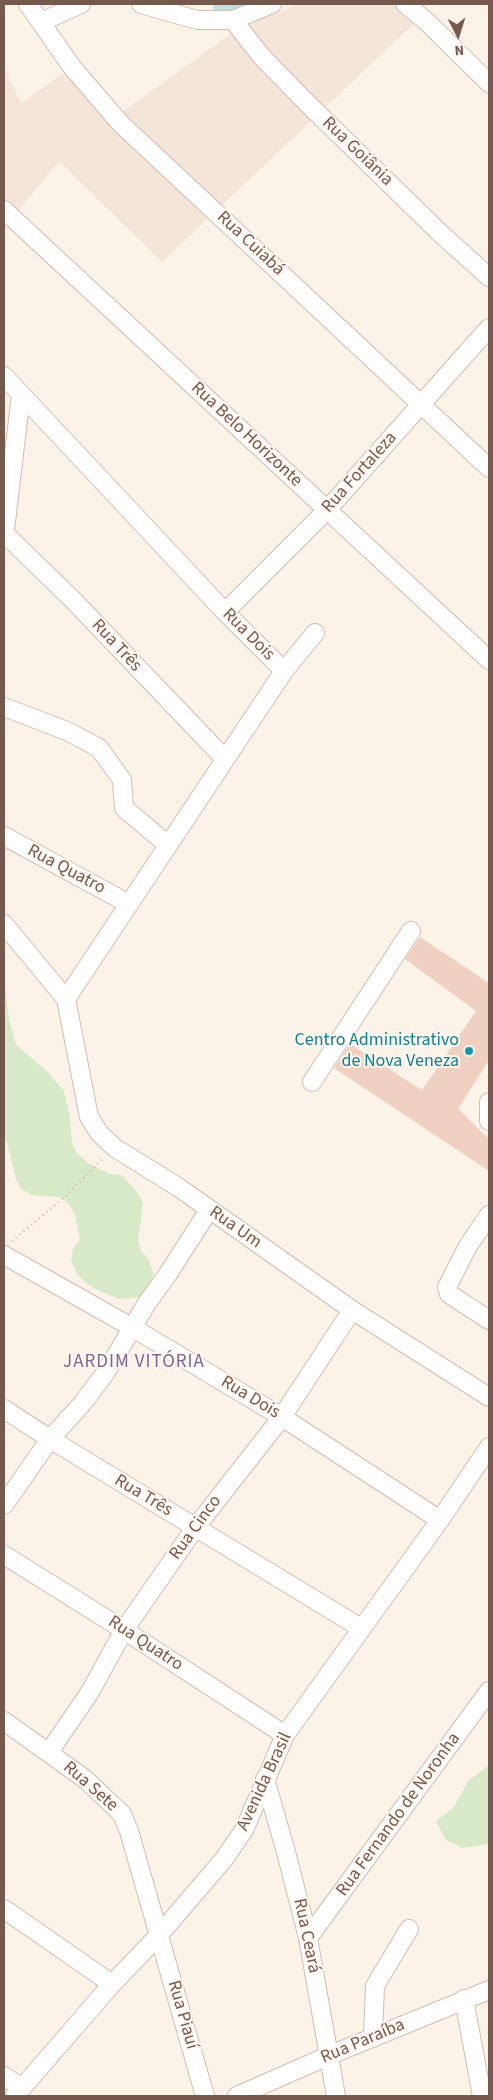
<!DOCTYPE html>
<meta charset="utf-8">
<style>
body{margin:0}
#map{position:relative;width:493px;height:2100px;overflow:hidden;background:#fcf3e8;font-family:"Source Sans 3",sans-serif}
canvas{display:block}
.frame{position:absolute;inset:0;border:5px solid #75594d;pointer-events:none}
.north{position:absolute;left:433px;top:10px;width:50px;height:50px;-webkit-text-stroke:4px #fef7ef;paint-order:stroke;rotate:175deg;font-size:14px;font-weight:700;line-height:20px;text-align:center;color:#75594d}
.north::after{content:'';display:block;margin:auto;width:18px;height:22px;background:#75594d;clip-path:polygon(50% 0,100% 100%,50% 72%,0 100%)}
</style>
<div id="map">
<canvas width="493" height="2100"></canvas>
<div class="frame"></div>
<div class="north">N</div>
</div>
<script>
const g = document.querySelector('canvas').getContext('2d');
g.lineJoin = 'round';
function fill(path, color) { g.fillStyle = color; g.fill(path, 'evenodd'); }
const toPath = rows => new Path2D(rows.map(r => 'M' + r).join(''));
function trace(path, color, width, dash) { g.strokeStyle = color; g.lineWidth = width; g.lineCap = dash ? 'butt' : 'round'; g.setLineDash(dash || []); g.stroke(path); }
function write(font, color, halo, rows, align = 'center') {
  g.font = font + ' "Source Sans 3",sans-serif'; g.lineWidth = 4; g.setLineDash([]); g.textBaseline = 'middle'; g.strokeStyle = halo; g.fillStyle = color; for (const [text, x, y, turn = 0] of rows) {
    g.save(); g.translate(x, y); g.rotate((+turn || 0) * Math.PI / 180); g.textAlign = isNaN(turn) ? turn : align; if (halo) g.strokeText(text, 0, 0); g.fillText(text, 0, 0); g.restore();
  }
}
const residential = toPath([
 [297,4,417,4,425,13,162,262,59,161,4,228,4,68,21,103,70,69,118,115,235,31]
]);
const green = toPath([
 [4,979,9,1019,16,1045,48,1072,64,1091,70,1118,72,1143,77,1153,88,1163,110,1174,122,1175,138,1193,143,1204,138,1240,141,1251,149,1260,153,1273,152,1287,146,1297,119,1299,97,1290,85,1282,77,1274,71,1260,73,1249,80,1240,75,1215,69,1204,59,1197,32,1195,21,1189,16,1179,7,1143,4,1139],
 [489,1765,489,1844,462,1848,445,1839,436,1821,454,1807,468,1781]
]);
const river = toPath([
 [226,4,236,6,239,4]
]);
const building = toPath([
 [420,937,489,983,489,1060,458,1109,489,1139,489,1171,334,1068,350,1044,422,1090,476,1011,405,959]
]);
const path = toPath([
 [12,1241,67,1195,104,1157]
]);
const minor = toPath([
 [28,4,72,67,120,123,489,468],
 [141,4,197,20,233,20,272,4],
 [405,4,425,20,489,83],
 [233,20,262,57,307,103,440,233,489,277],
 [41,22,81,4],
 [4,210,489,660],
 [4,376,225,612,284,671],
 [5,534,74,601,225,759],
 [4,538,21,395],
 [225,612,327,510,489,328],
 [4,707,67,731,99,748,122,780,124,808,168,845],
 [4,836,129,904],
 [4,924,66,999,89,1117,99,1133,115,1148,178,1187,352,1310,489,1397],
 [66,999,284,671,315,633],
 [312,1082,411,931],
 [489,1102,489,1121],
 [489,1215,468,1246,447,1287,449,1294,489,1320],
 [4,1255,133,1328,282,1417,440,1520],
 [4,1409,50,1439,361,1628],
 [4,1505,50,1439,82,1404,106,1372,147,1303,168,1274,209,1210],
 [4,1555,124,1630,285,1735],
 [4,1721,85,1779,122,1814,129,1831,205,2096],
 [49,1752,90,1692,124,1630,195,1528,282,1417,352,1310],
 [265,1779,286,1852,308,1938,336,2096],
 [4,1909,112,1984],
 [308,1938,489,1691],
 [464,1999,482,2096],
 [373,2038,375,1986,409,1929],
 [4,2076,22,2088],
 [15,2096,112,1984,159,1935,224,1859,244,1830,285,1735,440,1520,489,1447],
 [237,2096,328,2056,489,1990]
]);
const markers = [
 [469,1051,5,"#0f9aa8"]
];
const streetNames = [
 ["Rua Goiânia",357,152,44],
 ["Rua Cuiabá",250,244,43],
 ["Rua Belo Horizonte",246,435,43],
 ["Rua Fortaleza",360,473,-48],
 ["Rua Dois",248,635,45],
 ["Rua Três",116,646,47],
 ["Rua Quatro",66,870,28],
 ["Rua Um",235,1228,35],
 ["Rua Dois",250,1398,31],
 ["Rua Três",143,1496,31],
 ["Rua Cinco",196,1528,-54],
 ["Rua Quatro",145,1644,33],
 ["Avenida Brasil",265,1782,-65],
 ["Rua Sete",90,1787,41],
 ["Rua Fernando de Noronha",399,1815,-54],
 ["Rua Ceará",306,1936,78],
 ["Rua Piauí",182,2015,74],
 ["Rua Paraíba",363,2042,-23]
];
const cultureNames = [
 ["Centro Administrativo",459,1041],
 ["de Nova Veneza",459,1062]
];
const neighbourhoodNames = [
 ["JARDIM VITÓRIA",134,1363]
];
fill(residential, '#f3e5d7');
fill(green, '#d7e9c7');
trace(river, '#bde2e5', 26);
fill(building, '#f0d1c1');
trace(minor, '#d0bdb1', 20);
trace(path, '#d5b4a4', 2.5, [1, 4]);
trace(minor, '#fff', 18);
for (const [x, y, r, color] of markers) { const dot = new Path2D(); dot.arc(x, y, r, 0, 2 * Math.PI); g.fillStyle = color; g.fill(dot); trace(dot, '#fef7ef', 2); }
write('18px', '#75594d', '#fef7ef', streetNames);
write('18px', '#0d838f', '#fef7ef', cultureNames, 'right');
g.letterSpacing = '1px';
write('19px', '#7f6591', '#fef7ef', neighbourhoodNames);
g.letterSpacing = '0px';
</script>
